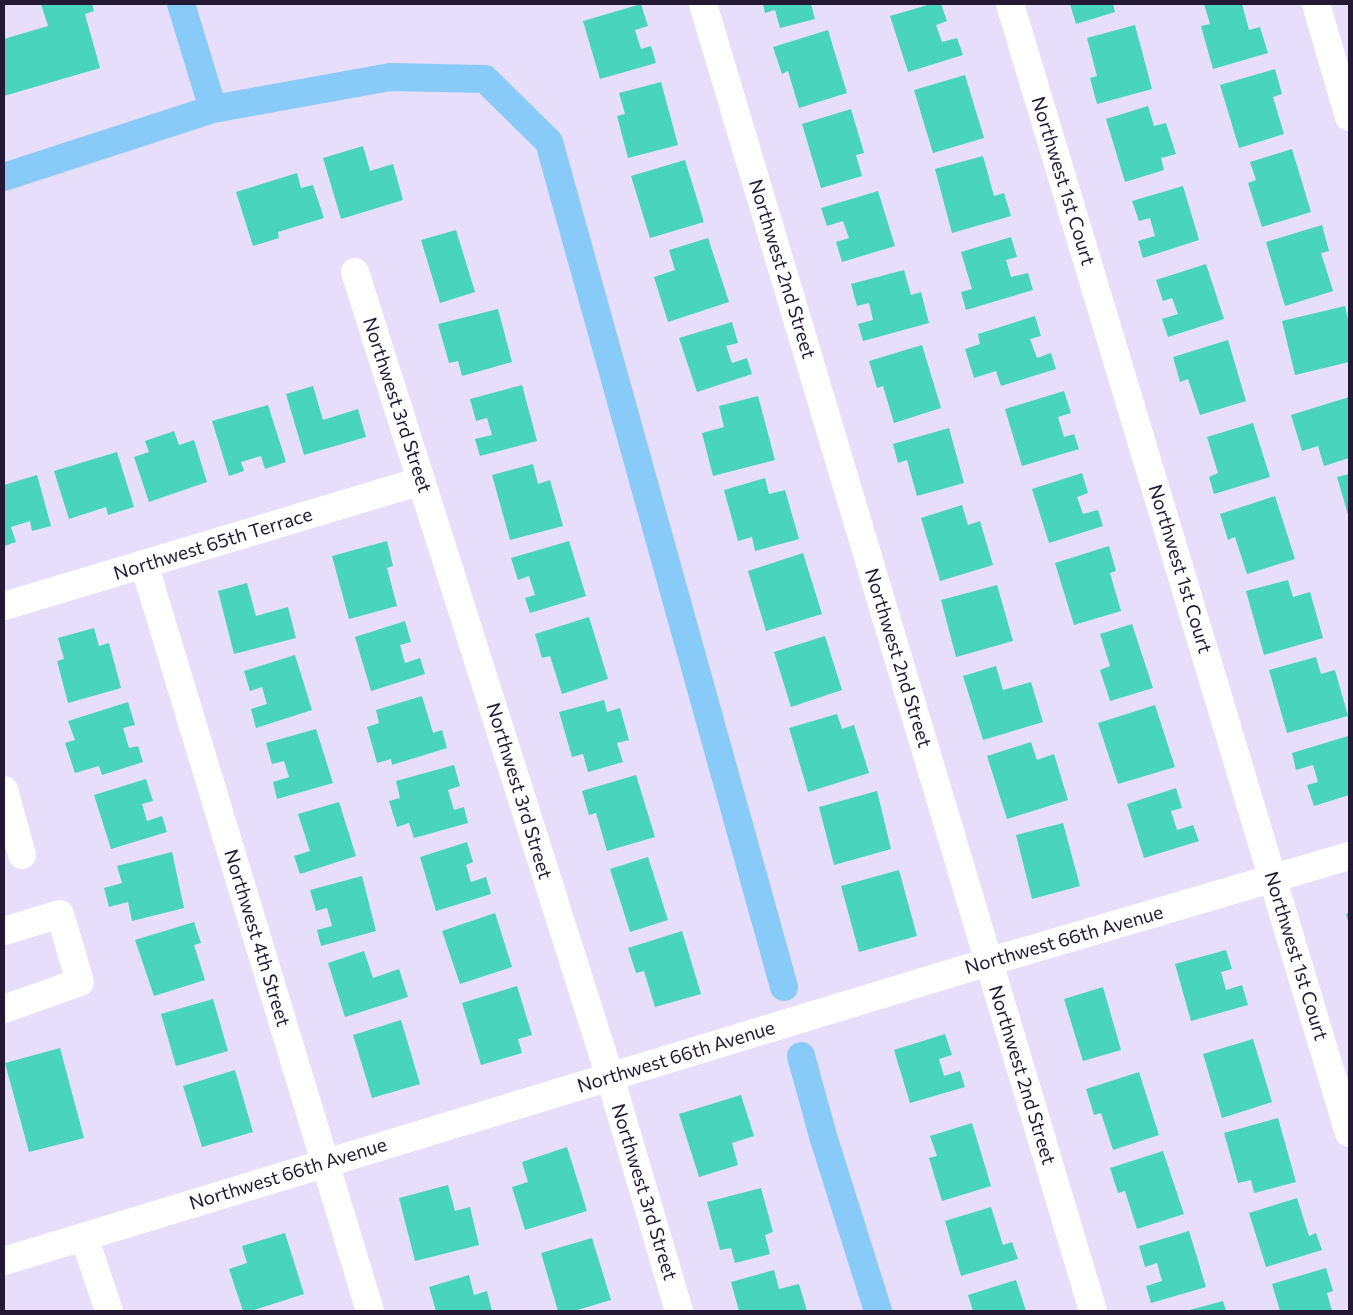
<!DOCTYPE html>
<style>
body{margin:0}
#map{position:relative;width:1353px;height:1315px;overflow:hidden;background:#e7defc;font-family:Commissioner,sans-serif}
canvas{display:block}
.frame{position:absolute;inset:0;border:5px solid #231934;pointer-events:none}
</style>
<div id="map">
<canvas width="1353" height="1315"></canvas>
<div class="frame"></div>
</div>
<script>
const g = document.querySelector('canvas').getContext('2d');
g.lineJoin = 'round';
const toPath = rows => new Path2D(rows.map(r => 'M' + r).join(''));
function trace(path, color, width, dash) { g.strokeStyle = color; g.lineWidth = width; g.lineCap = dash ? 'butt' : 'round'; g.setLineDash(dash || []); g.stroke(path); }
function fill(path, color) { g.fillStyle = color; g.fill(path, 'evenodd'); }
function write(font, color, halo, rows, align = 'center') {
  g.font = font + ' Commissioner,sans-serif'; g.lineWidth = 4; g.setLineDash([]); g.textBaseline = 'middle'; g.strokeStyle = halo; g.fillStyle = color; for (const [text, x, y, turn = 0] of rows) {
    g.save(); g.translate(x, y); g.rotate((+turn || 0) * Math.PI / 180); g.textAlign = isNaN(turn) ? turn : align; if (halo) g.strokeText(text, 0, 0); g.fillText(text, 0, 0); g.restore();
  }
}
const canal = toPath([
 [181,4,213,109],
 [4,177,213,109,390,77,485,79,549,142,784,987],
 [801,1056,823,1136,878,1311]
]);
const building = toPath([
 [41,4,92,4,94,11,85,14,100,68,4,96,4,39,48,26],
 [641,4,648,26,635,30,641,49,651,46,656,63,600,79,583,21],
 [763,4,811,4,815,19,780,28,775,10,765,13],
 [931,4,941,4,947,21,936,25,942,42,957,38,963,55,908,72,890,16],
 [1070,4,1113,4,1115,12,1076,24],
 [1204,4,1242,4,1249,30,1260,27,1268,53,1213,69,1201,26,1210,24],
 [1135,25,1152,89,1097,104,1090,78,1097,76,1087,38],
 [828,30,847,93,799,108,788,71,782,74,773,47],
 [1275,69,1282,94,1273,97,1284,134,1239,148,1220,85],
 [965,75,984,138,933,153,914,90],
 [661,82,678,145,628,158,617,116,625,114,619,93],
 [1148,106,1154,126,1166,123,1176,154,1161,158,1164,170,1125,182,1106,119],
 [851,109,864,153,856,155,862,176,821,188,802,124],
 [363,146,370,171,393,164,403,200,341,219,323,158],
 [1292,149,1311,212,1262,227,1248,183,1256,180,1250,162],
 [983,156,994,196,1004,193,1011,216,952,233,935,169],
 [685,160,704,222,650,238,631,176],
 [297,173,301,188,313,185,324,218,278,232,279,238,253,246,236,192],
 [1183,186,1199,240,1143,258,1138,241,1155,236,1150,218,1139,221,1132,201],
 [878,191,895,246,842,262,836,242,849,238,843,221,827,226,821,208],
 [1322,225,1329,251,1321,253,1333,291,1285,306,1266,242],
 [456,230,475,292,440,303,421,240],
 [1011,237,1017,257,1006,260,1011,277,1028,273,1033,290,966,310,961,292,972,289,961,252],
 [708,238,729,302,668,322,654,277,675,270,669,250],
 [1206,264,1224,319,1168,337,1162,319,1178,314,1172,298,1163,301,1156,280],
 [904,270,911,295,921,292,929,323,863,341,858,324,873,320,869,303,857,306,851,284],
 [1345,306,1349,324,1349,362,1295,375,1282,321],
 [498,309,512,362,462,376,458,361,449,363,438,324],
 [1035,316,1041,336,1030,339,1037,358,1051,353,1056,369,1001,386,996,371,974,378,965,349,980,344,978,334],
 [732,322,738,343,726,346,732,363,747,358,752,374,697,392,679,338],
 [1228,340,1246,401,1200,415,1188,379,1180,382,1173,357],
 [922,345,941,408,894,423,883,386,877,388,869,361],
 [522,385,537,441,480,456,475,439,492,435,487,418,476,421,470,399],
 [313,386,323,420,358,409,366,437,304,455,286,394],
 [1064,391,1071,413,1058,417,1064,437,1074,434,1079,449,1022,466,1005,409],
 [758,396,775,460,713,476,702,433,724,427,719,406],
 [1349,397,1349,458,1324,466,1318,446,1302,451,1291,415],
 [268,405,286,462,265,469,261,456,241,462,244,471,229,476,212,421],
 [1253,423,1270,477,1214,494,1209,477,1218,473,1207,437],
 [949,428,964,483,917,496,907,460,898,463,893,444],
 [174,431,179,445,194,440,207,482,149,502,134,457,149,452,145,441],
 [117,452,134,507,108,515,106,507,69,519,54,471],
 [533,464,538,484,550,480,563,526,510,540,492,475],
 [1082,473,1088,493,1077,497,1083,514,1098,510,1103,526,1049,543,1032,489],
 [1349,474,1349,518,1337,477],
 [37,475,51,526,32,531,30,521,11,527,16,542,4,546,4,485],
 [765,478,769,494,785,490,799,539,755,551,752,537,738,541,724,490],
 [1275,496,1295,559,1247,574,1235,537,1228,540,1220,514],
 [962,505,968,525,980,521,993,565,940,581,921,518],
 [387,541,393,566,387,568,397,606,349,619,332,556],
 [569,541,586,596,530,613,525,598,535,595,529,576,518,580,511,558],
 [1109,546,1116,571,1110,573,1121,611,1074,625,1055,563],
 [803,553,822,614,766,631,748,571],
 [1288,580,1293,597,1310,592,1323,638,1264,655,1246,591],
 [247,583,256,616,288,607,296,638,234,654,218,591],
 [997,585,1013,641,956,657,941,600],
 [589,617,608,679,562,694,550,656,542,658,535,634],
 [405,621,411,642,400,645,405,663,420,658,425,674,371,691,355,637],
 [1132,624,1153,688,1110,701,1100,670,1110,666,1100,634],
 [94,628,99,646,109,643,121,688,68,703,57,661,64,659,58,638],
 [825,636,842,690,791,707,774,652],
 [295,655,312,710,256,728,251,709,267,704,262,687,250,691,244,671],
 [1316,657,1321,674,1335,670,1348,716,1287,733,1269,670],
 [996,666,1003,690,1031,682,1043,722,983,740,963,676],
 [422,696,433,733,442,730,447,748,392,765,391,759,377,763,367,727,379,723,376,710],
 [604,700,607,712,620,708,629,740,617,743,623,762,588,772,583,754,572,757,559,712],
 [128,702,135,725,123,728,129,748,138,746,143,762,102,775,99,766,75,773,65,743,75,740,68,721],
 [1155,705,1175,767,1118,784,1098,723],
 [837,714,842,729,854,725,869,773,808,792,789,728],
 [316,729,333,783,277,799,273,782,289,777,284,761,272,764,266,743],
 [1348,736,1349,795,1314,806,1307,785,1318,782,1313,765,1296,770,1292,753],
 [1031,742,1037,760,1054,754,1068,800,1007,819,987,756],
 [454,765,460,786,448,790,454,810,464,807,468,823,414,838,409,823,397,827,389,801,400,798,396,781],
 [636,775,655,837,607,851,596,813,589,815,582,791],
 [146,779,153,801,142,804,147,821,162,816,167,832,111,849,94,795],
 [1176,788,1182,808,1171,811,1177,830,1193,825,1199,841,1144,858,1127,804],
 [877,791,891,849,834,865,819,807],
 [339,802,356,856,300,874,294,856,310,851,298,814],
 [1063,823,1080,886,1032,899,1016,835],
 [467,842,473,862,466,865,471,882,486,877,491,894,436,911,420,857],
 [172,852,184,908,132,921,128,902,109,907,104,888,122,883,117,866],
 [648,857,668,920,630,932,610,869],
 [899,870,917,936,859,952,841,886],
 [362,876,376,931,321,946,317,930,332,926,327,908,316,911,310,890],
 [495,913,512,967,460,984,442,931],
 [1349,913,1349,924,1346,914],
 [194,922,201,943,194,945,205,980,154,996,135,940],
 [682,931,701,994,655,1007,644,971,636,973,628,948],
 [1226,950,1232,969,1221,972,1226,990,1242,985,1248,1005,1191,1021,1175,964],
 [364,951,373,978,399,969,408,997,345,1017,328,963],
 [517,986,532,1035,518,1039,522,1053,481,1065,462,1003],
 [1103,987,1121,1050,1083,1061,1064,999],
 [213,999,228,1051,176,1066,161,1014],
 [401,1020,420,1084,372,1098,353,1035],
 [945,1034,952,1055,939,1059,944,1076,960,1071,965,1087,910,1103,894,1050],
 [1253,1039,1272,1102,1222,1118,1203,1054],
 [60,1048,84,1138,29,1152,5,1063],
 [235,1070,253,1132,202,1147,183,1086],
 [1139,1072,1159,1135,1113,1150,1101,1113,1094,1115,1086,1089],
 [741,1095,754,1136,732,1143,738,1165,699,1177,679,1114],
 [1278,1118,1296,1182,1254,1193,1251,1180,1238,1183,1224,1133],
 [972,1123,991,1186,942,1201,929,1158,937,1156,930,1136],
 [567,1147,587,1211,525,1230,512,1187,528,1182,522,1162],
 [1163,1151,1184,1214,1137,1229,1125,1191,1118,1193,1110,1168],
 [448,1185,455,1211,470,1207,479,1245,415,1261,399,1198],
 [761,1188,773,1232,765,1235,770,1254,735,1263,731,1248,720,1250,707,1202],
 [1297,1198,1309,1236,1316,1233,1322,1250,1266,1267,1249,1213],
 [991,1207,1003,1245,1012,1242,1018,1259,961,1276,945,1221],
 [1189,1231,1206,1287,1151,1303,1146,1286,1162,1281,1157,1263,1145,1267,1139,1246],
 [285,1233,304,1294,251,1311,243,1311,229,1269,247,1263,242,1246],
 [592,1238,611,1300,574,1311,558,1311,541,1253],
 [1326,1268,1333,1291,1327,1293,1332,1311,1280,1311,1272,1284],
 [774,1270,779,1289,799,1284,807,1311,739,1311,731,1282],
 [469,1275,474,1295,487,1291,492,1311,436,1311,429,1287],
 [1016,1280,1026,1311,973,1311,968,1295],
 [1223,1301,1226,1311,1186,1311]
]);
const minor = toPath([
 [703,4,1093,1311],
 [1010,4,1349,1133],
 [1316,4,1349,117],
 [355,272,610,1077,679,1311],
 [144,564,370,1311],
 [4,606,421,481],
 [4,790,22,855],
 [4,931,60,914,80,982,4,1009],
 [84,1237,109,1311],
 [4,1261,988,962,1349,856]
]);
const streetNames = [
 ["Northwest 1st Court",1063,181,73],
 ["Northwest 2nd Street",782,269,73],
 ["Northwest 3rd Street",397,405,72],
 ["Northwest 65th Terrace",213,544,-17],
 ["Northwest 1st Court",1180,569,73],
 ["Northwest 2nd Street",898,658,73],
 ["Northwest 3rd Street",519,791,73],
 ["Northwest 4th Street",257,938,73],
 ["Northwest 66th Avenue",1064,940,-16],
 ["Northwest 1st Court",1296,956,73],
 ["Northwest 66th Avenue",676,1057,-17],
 ["Northwest 2nd Street",1022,1075,73],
 ["Northwest 66th Avenue",288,1174,-17],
 ["Northwest 3rd Street",644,1192,73]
];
trace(canal, '#89cbf8', 28);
fill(building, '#49d4bd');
trace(minor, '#fff', 28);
write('19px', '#231934', '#fff', streetNames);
</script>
